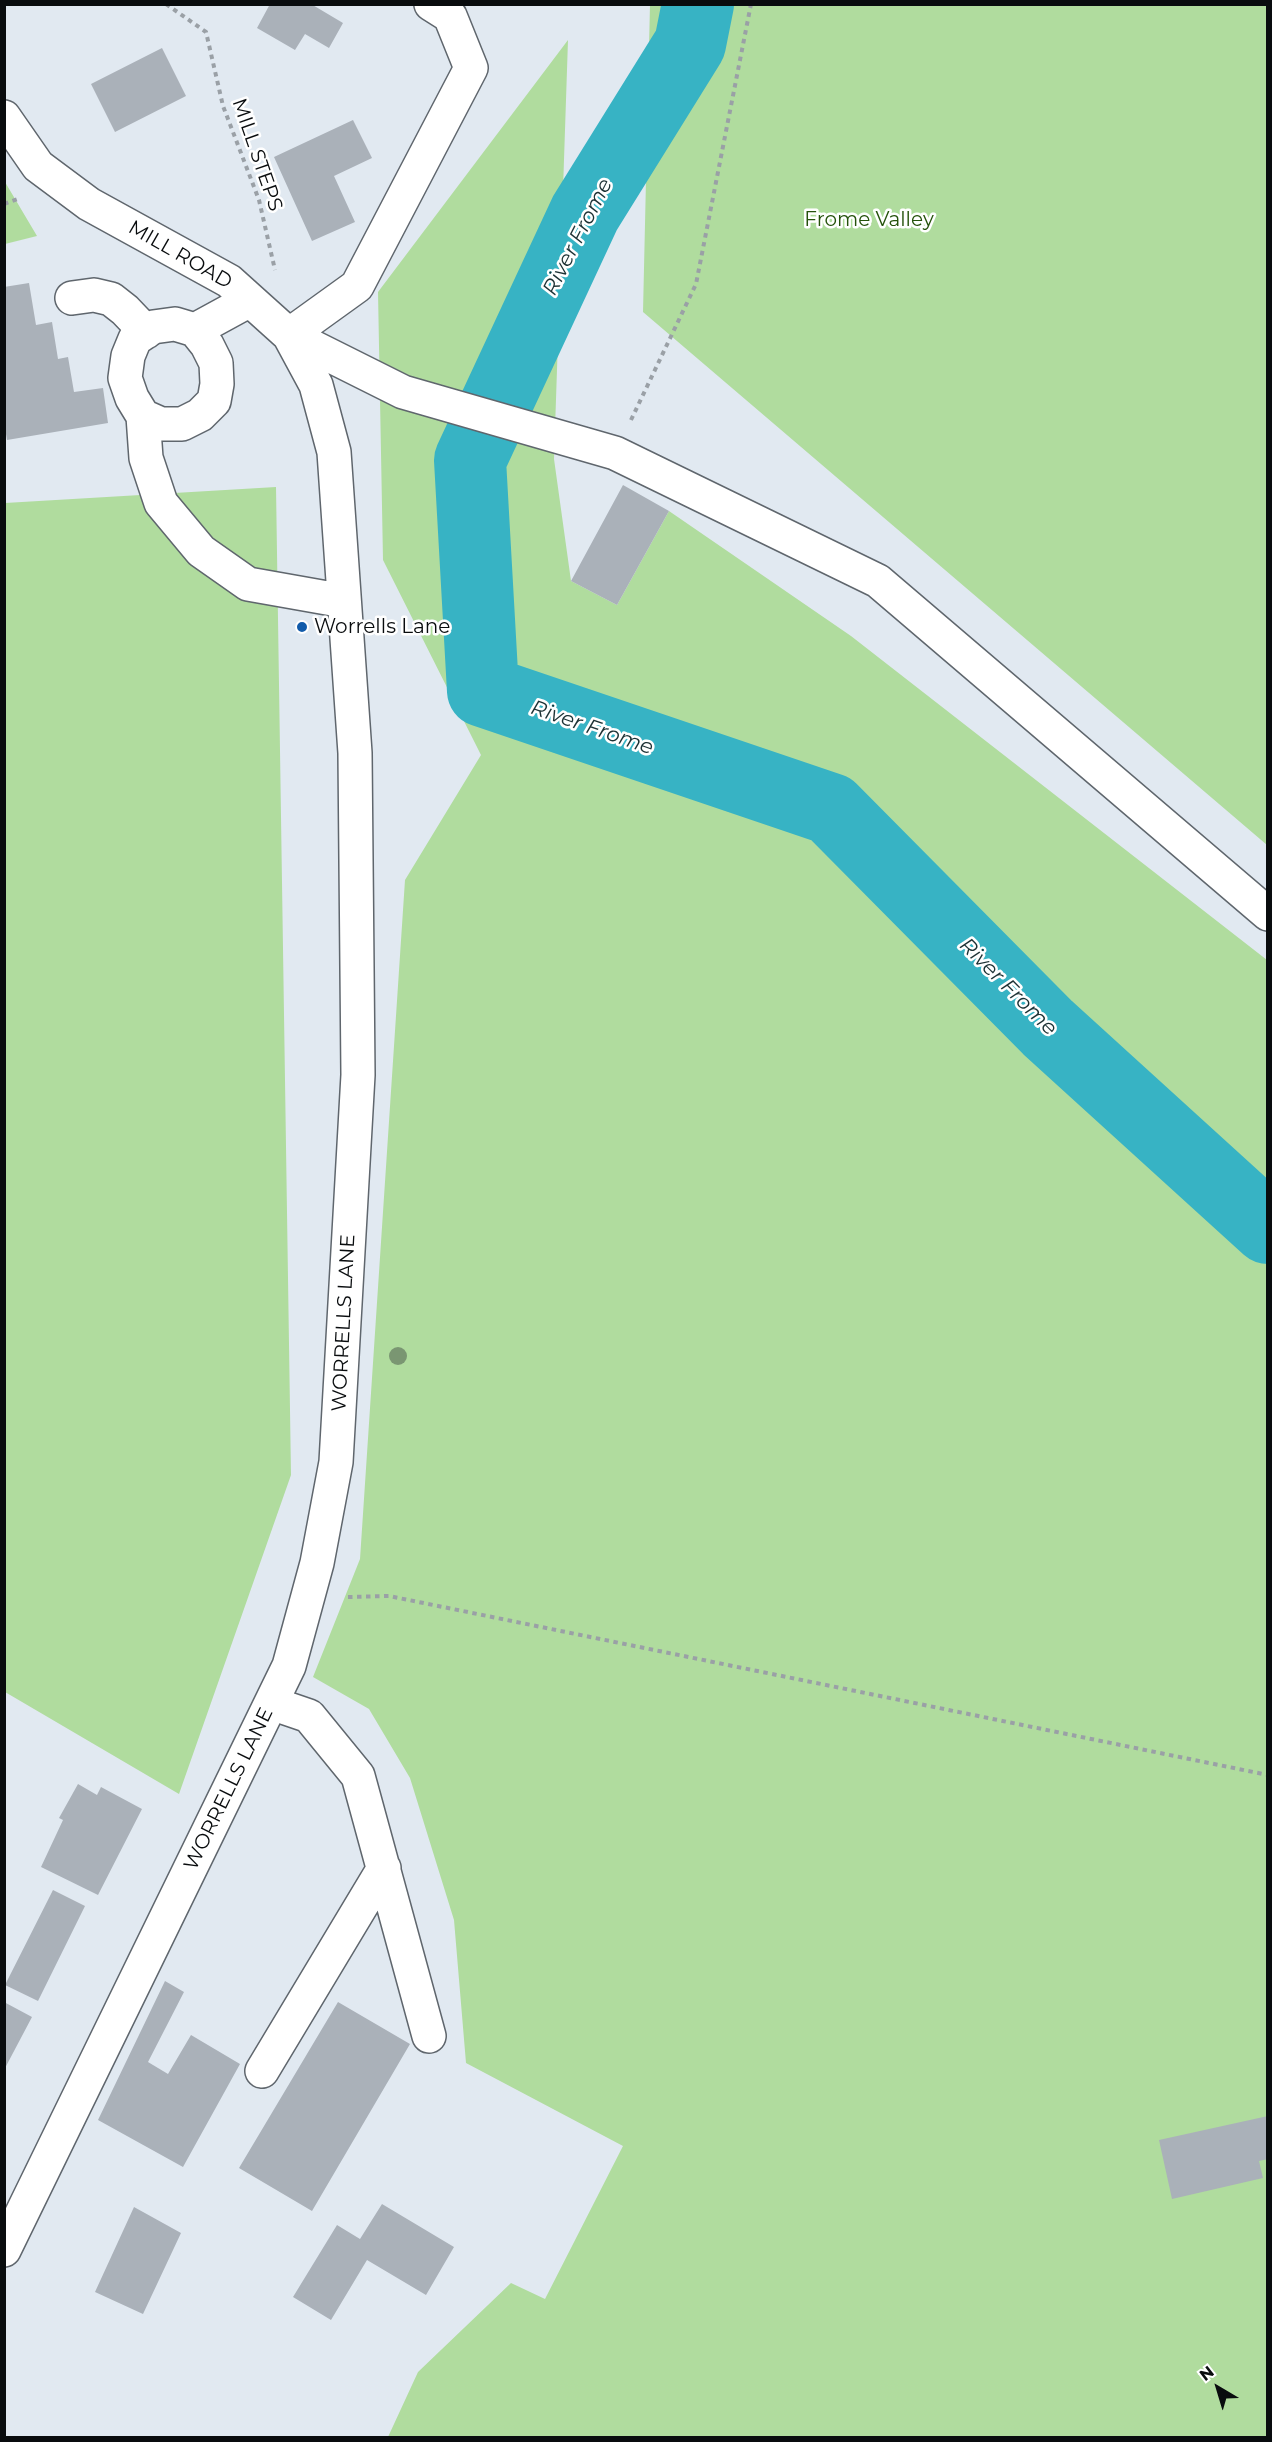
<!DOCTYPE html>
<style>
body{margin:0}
#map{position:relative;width:1272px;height:2442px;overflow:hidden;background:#e1e9f1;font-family:Montserrat,sans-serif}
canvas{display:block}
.frame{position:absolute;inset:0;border:6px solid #090c0e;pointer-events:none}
.north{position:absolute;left:1188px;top:2358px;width:60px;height:60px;-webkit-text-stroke:4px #fff;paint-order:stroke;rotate:322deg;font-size:16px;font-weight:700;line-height:24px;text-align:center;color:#090c0e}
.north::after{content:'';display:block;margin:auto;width:21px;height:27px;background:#090c0e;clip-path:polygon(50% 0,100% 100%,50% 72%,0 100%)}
</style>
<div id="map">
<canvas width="1272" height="2442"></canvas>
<div class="frame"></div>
<div class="north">N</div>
</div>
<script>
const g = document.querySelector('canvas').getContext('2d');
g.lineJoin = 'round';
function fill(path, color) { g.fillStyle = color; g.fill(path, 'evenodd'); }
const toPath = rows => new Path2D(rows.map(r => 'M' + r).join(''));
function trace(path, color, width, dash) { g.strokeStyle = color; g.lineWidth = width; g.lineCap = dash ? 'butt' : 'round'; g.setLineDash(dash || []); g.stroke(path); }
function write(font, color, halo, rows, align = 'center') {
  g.font = font + ' Montserrat,sans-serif'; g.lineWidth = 5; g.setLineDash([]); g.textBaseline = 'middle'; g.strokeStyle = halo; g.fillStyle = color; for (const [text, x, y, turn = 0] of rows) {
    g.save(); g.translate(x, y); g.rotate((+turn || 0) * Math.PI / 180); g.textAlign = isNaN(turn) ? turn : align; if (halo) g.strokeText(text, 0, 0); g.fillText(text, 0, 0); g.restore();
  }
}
const green = toPath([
 [650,4,1267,5,1267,845,643,312],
 [568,40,554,459,571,581,617,605,669,511,851,636,1267,960,1267,2437,388,2437,418,2372,511,2283,545,2299,623,2146,466,2063,454,1920,410,1778,369,1709,313,1677,360,1559,405,880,481,755,383,560,378,292],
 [4,182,5,182,37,236,5,244],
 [276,487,291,1475,179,1794,5,1692,5,503]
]);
const river = toPath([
 [698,4,690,44,585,213,470,460,483,691,831,809,1048,1028,1268,1228]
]);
const building = toPath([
 [270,4,311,4,343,23,329,48,305,34,295,50,257,28],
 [162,48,186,96,115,132,91,84],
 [353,120,372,158,334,176,355,222,312,241,274,157],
 [29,283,36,325,52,322,58,359,68,357,74,392,103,388,108,423,7,440,4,422,4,287],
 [623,485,669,511,617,605,571,581],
 [78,1784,97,1795,101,1787,142,1809,98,1895,41,1867,63,1820,59,1818],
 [53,1890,85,1906,38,2001,5,1985],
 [165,1981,184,1992,148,2062,168,2074,191,2035,240,2064,183,2167,98,2120],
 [4,2002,32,2017,4,2070],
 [338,2002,410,2044,312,2211,239,2168],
 [1268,2116,1268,2159,1259,2161,1263,2178,1172,2199,1159,2140],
 [382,2204,454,2247,426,2295,367,2260,331,2320,293,2297,337,2225,360,2239],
 [134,2207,181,2233,143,2314,95,2292]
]);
const path = toPath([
 [166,4,206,32,223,106,259,200,275,270],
 [4,204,18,199],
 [631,420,696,284,751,4],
 [348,1597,389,1596,1268,1775]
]);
const minor = toPath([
 [4,117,38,166,89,204,229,281,289,335,403,392,615,453,878,581,1268,914],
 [72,298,94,295,111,299,125,310,146,332],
 [195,330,250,300],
 [143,416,161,424,182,424,200,415,214,401,217,384,216,363,207,345,195,330,175,324,153,327,135,339,128,356,125,378,132,398,143,416,146,458,161,503,201,551,248,584,344,601],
 [271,1703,309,1716,358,1776,429,2036],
 [262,2071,384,1868],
 [4,2250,289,1666,317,1563,336,1462,358,1075,355,753,334,452,316,385,289,335,357,286,471,68,450,16,431,4]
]);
const trees = [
 [398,1356]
];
const markers = [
 [302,627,6,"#125baa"]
];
const streetNames = [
 ["MILL STEPS",257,155,71],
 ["MILL ROAD",180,255,30],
 ["WORRELLS LANE",344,1323,-87],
 ["WORRELLS LANE",229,1789,-64]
];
const parkNames = [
 ["Frome Valley",869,220]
];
const poiNames = [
 ["Worrells Lane",314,627]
];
const waterNames = [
 ["River Frome",578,237,-63],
 ["River Frome",592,728,19],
 ["River Frome",1008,987,45]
];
fill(green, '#b0dc9e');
trace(river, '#37b3c4', 72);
fill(building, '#aab1b9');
trace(minor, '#5f666d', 36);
trace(path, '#9aa0a6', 4, [4.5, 4.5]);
trace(minor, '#fff', 33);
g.fillStyle = '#7a9672';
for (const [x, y] of trees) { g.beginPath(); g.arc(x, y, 9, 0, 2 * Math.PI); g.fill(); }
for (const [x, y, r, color] of markers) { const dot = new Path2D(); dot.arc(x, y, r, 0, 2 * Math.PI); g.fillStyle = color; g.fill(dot); trace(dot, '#fff', 2); }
write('20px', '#090c0e', '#fff', streetNames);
write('20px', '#25520b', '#fff', parkNames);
write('20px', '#090c0e', '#fff', poiNames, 'left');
write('italic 21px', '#1c3134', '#fff', waterNames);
</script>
